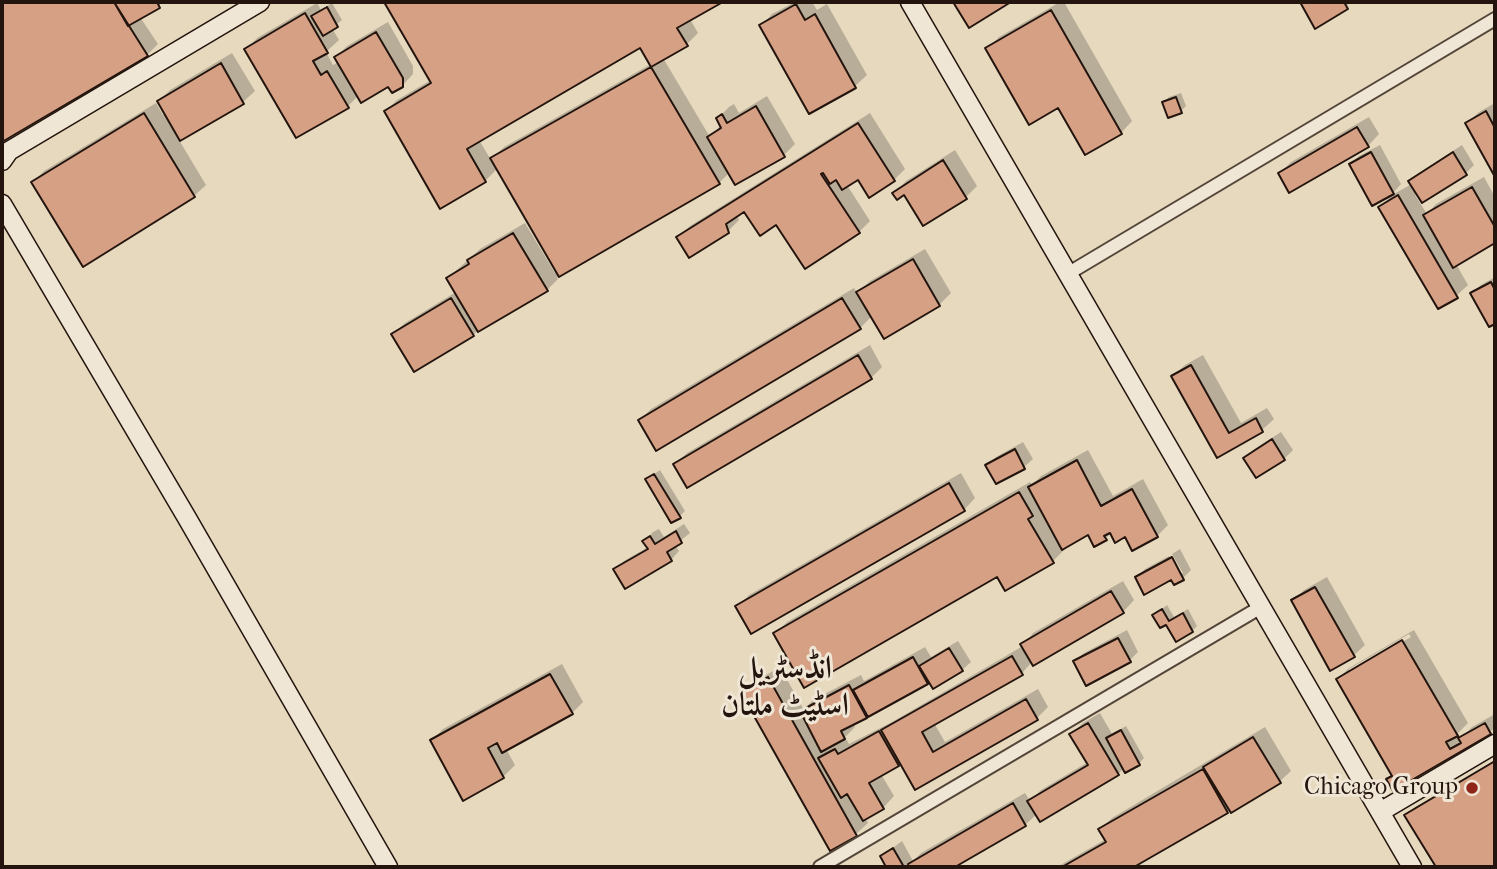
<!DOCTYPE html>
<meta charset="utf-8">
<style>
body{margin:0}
#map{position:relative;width:1497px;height:869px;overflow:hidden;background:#e6d9be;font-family:"IM FELL French Canon",serif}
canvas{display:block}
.frame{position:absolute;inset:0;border:4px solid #23140d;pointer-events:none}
</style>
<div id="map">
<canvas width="1497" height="869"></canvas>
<div class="frame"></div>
</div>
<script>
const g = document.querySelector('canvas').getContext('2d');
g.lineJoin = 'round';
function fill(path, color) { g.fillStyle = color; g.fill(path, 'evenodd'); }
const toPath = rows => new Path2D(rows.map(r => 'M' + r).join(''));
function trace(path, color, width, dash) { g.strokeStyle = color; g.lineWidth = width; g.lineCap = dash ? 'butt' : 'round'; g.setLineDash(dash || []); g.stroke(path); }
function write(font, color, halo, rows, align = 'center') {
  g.font = font + ' "IM FELL French Canon",Amiri,serif'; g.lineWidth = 6; g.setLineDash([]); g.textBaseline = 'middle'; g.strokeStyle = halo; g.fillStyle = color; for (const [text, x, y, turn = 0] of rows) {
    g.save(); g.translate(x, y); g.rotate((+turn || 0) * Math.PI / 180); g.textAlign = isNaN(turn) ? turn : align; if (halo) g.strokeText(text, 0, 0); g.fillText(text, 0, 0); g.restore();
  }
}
const shadow = toPath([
 [2,2,164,2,140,17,158,44,147,55,2,140],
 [386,2,719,2,690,19,698,33,687,44,663,58,710,137,721,125,718,118,729,107,734,104,739,113,767,96,795,144,784,155,730,172,719,183,557,277,558,279,547,290,479,330,473,335,393,334,405,323,456,292,448,278,480,249,525,223,555,273,558,271,498,168,485,181,386,111,397,100,431,80],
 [640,46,651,64,504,147,491,160,479,140],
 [795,2,812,2,817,10,827,4,867,75,855,86,810,112,761,26,772,14],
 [1060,2,1064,2,1132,121,1121,133,1059,106,988,48,999,37],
 [1302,2,1352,2,1316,26],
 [317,3,321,10,332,3,342,20,332,28,339,40,326,52,333,65,339,62,336,57,347,46,388,22,413,66,413,74,402,86,389,85,358,96,348,106,246,50,257,38],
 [232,53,255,91,243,102,179,140,206,185,194,196,83,264,33,182,44,171,156,103,163,115,166,113,159,101,170,90],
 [1181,93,1186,106,1181,111,1164,102,1169,97],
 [1495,103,1495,174,1467,123,1479,112],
 [870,113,905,169,894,180,858,178,847,185,870,221,859,232,777,222,745,210,737,215,739,220,727,232,678,238,690,226],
 [1369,117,1379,134,1368,146,1280,173,1291,162],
 [1380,145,1401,184,1393,193,1351,164,1359,156],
 [1462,145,1474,165,1466,173,1423,201,1418,193,1415,195,1427,214,1436,204,1484,177,1495,197,1495,241,1456,264,1468,285,1456,296,1380,207,1392,195,1412,184,1410,181,1419,173],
 [955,150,977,186,966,197,924,224,904,193,895,193,906,181],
 [925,249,951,293,939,305,884,337,872,316,860,328,640,420,651,409,854,288,857,293,870,281],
 [1495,277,1495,322,1490,325,1472,293,1481,285],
 [870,345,882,367,871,378,675,464,687,453],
 [1203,355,1241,423,1267,408,1274,419,1262,430,1217,455,1173,376,1185,365],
 [1281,432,1293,450,1284,459,1256,476,1245,458,1253,450],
 [1023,442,1033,459,1024,467,997,482,988,465,996,457],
 [1088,450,1113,496,1143,479,1168,525,1157,536,1112,532,1105,539,1089,533,1063,547,1064,550,1053,561,775,634,787,622,1030,482,1032,485,1041,476],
 [660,470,685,511,680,516,647,479],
 [961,473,975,498,964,510,737,607,749,595],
 [684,524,690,533,675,545,679,551,671,560,616,570,624,561,648,547,645,541,653,532,659,529,664,537],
 [1180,549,1191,570,1183,578,1175,583,1172,578,1137,577,1145,569,1169,556,1179,573,1183,573,1172,554],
 [1327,577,1365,645,1353,656,1293,601,1304,590],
 [1123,581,1134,600,1123,612,1032,662,1022,673,934,723,945,742,1038,689,1048,707,1037,718,916,787,901,761,881,774,894,796,883,808,865,818,868,823,856,834,831,849,743,693,754,682,780,667,804,710,813,700,861,675,864,681,925,647,931,657,958,641,971,662,962,670,929,681,853,723,855,727,845,737,849,744,892,722,1023,646,1033,633],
 [1167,605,1174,617,1188,609,1197,626,1192,631,1166,622,1154,615],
 [1127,630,1138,652,1130,660,1075,661,1084,653],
 [1414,630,1468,723,1458,733,1461,738,1472,727,1495,714,1495,727,1490,732,1388,779,1393,774,1338,679,1349,668],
 [1409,634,1411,637,1349,673,1349,669],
 [562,664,583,702,572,713,506,749,515,765,503,777,432,740,443,729],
 [1100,713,1112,734,1126,726,1144,758,1139,763,1124,768,1118,774,1037,814,1025,825,952,867,888,867,882,856,902,841,913,861,921,853,1025,793,1030,801,1041,790,1088,762,1071,734,1083,723],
 [1265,727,1291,771,1279,782,1130,867,1057,867,1106,839,1100,829,1112,818],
 [1495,760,1495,867,1437,867,1406,816,1415,807]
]);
const building = toPath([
 [2,2,114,2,148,56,2,142,2,2],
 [114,2,157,2,160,8,128,26,114,2],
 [384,2,723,2,677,28,688,46,651,67,640,48,467,149,486,182,440,209,384,111,431,83,384,2],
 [953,2,1011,2,969,28,953,2],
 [1300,2,1344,2,1348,9,1315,29,1300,2],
 [796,4,805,20,815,14,856,88,809,114,759,25,796,4],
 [327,7,338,27,323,36,311,16,327,7],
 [1051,10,1122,134,1085,155,1058,108,1029,125,985,48,1051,10],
 [305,13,328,53,313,61,321,75,327,71,349,108,296,138,244,49,305,13],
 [376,32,403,78,403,87,392,93,388,87,361,103,334,57,376,32],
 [221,63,244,104,180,141,157,101,221,63],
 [651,67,720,184,559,277,490,158,651,67],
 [1176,97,1182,113,1168,118,1162,102,1176,97],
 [756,106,785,157,735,185,707,137,721,128,716,118,722,114,727,123,756,106],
 [1486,111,1495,128,1495,177,1465,123,1486,111],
 [144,113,195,197,83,267,31,182,144,113],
 [858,123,895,181,869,198,858,180,842,190,836,180,830,184,823,173,821,174,860,233,805,269,776,225,760,236,744,212,726,224,729,233,689,258,676,237,858,123],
 [1357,127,1369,147,1289,193,1278,173,1357,127],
 [1371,152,1394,194,1372,206,1349,164,1371,152],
 [1453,152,1467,175,1422,203,1408,181,1453,152],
 [943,160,967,199,923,226,904,195,897,200,892,193,943,160],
 [1472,187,1495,227,1495,243,1453,268,1423,215,1472,187],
 [1398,195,1458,298,1438,309,1378,207,1398,195],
 [513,233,548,291,478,332,446,278,469,264,467,260,513,233],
 [913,259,940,306,884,339,856,292,913,259],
 [1491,282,1495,290,1495,324,1489,327,1470,293,1491,282],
 [451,298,474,336,414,372,391,334,451,298],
 [842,298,861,329,656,451,638,420,842,298],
 [858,355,872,379,687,488,673,464,858,355],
 [1191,365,1229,433,1256,418,1263,432,1217,458,1171,376,1191,365],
 [1272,439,1285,460,1256,478,1243,458,1272,439],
 [1015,449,1025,469,996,484,985,465,1015,449],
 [1077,460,1101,506,1132,489,1158,537,1132,551,1125,537,1115,543,1110,533,1104,536,1107,540,1094,547,1088,535,1062,550,1028,487,1077,460],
 [654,474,681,518,671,523,645,479,654,474],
 [949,483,965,511,751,634,735,606,949,483],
 [1019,492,1033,516,1028,519,1054,563,1005,591,997,577,804,688,773,633,1019,492],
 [676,531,682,543,667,552,672,561,625,589,613,569,648,549,642,541,650,536,655,544,676,531],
 [1172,557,1184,580,1174,585,1171,580,1144,595,1135,577,1172,557],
 [1315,587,1355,657,1330,671,1291,600,1315,587],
 [1111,591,1124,613,1033,666,1020,644,1111,591],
 [1162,609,1169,621,1183,613,1193,632,1176,642,1166,625,1160,628,1152,615,1162,609],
 [1118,638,1131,662,1086,686,1073,661,1118,638],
 [1402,640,1458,736,1446,742,1450,749,1461,743,1458,738,1485,723,1491,734,1393,791,1386,779,1392,776,1336,679,1402,640],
 [949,648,963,671,933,689,919,666,949,648],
 [1012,656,1023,675,922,732,933,752,1026,699,1038,720,915,790,881,730,1012,656],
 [913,657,928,684,868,717,853,690,913,657],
 [550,674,573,714,502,753,497,743,488,748,504,778,463,801,430,740,550,674],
 [768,677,857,836,830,851,741,693,768,677],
 [849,685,867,718,841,731,845,739,821,752,800,711,849,685],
 [1088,723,1119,775,1040,822,1027,801,1088,765,1069,734,1088,723],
 [1121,730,1140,765,1125,773,1106,738,1121,730],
 [879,731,899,766,869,783,884,809,863,821,847,794,841,798,818,758,835,749,838,754,879,731],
 [1253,737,1281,783,1231,813,1203,767,1253,737],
 [1495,761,1495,867,1436,867,1404,815,1495,761],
 [1203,769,1228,813,1134,867,1062,867,1106,842,1098,829,1203,769],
 [1013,803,1026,826,955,867,909,867,908,864,1013,803],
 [893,848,904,867,886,867,880,856,893,848]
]);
const street = toPath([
 [1069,273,1495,19],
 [820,867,1261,607]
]);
const secondary = toPath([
 [910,2,1412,867],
 [2,161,9,151,260,2],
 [2,204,187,518,388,867],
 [1380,812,1495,744]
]);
const markers = [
 [1472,788,7,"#8f2418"]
];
const poiNames = [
 ["Chicago Group",1458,788]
];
const districtNames = [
 ["انڈسٹریل",785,670],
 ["اسٹیٹ ملتان",785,707]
];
fill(shadow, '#0003');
fill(building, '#d6a085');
trace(building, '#23140d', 2);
trace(street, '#544539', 16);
trace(secondary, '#23140d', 21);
trace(street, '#efe6d5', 12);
trace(secondary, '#efe6d5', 18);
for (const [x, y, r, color] of markers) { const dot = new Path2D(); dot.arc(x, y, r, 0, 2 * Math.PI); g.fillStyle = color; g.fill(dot); trace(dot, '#efe6d5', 2.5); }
write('24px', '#23140d', '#efe6d5', poiNames, 'right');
write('bold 32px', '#23140d', '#efe6d5', districtNames);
</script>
